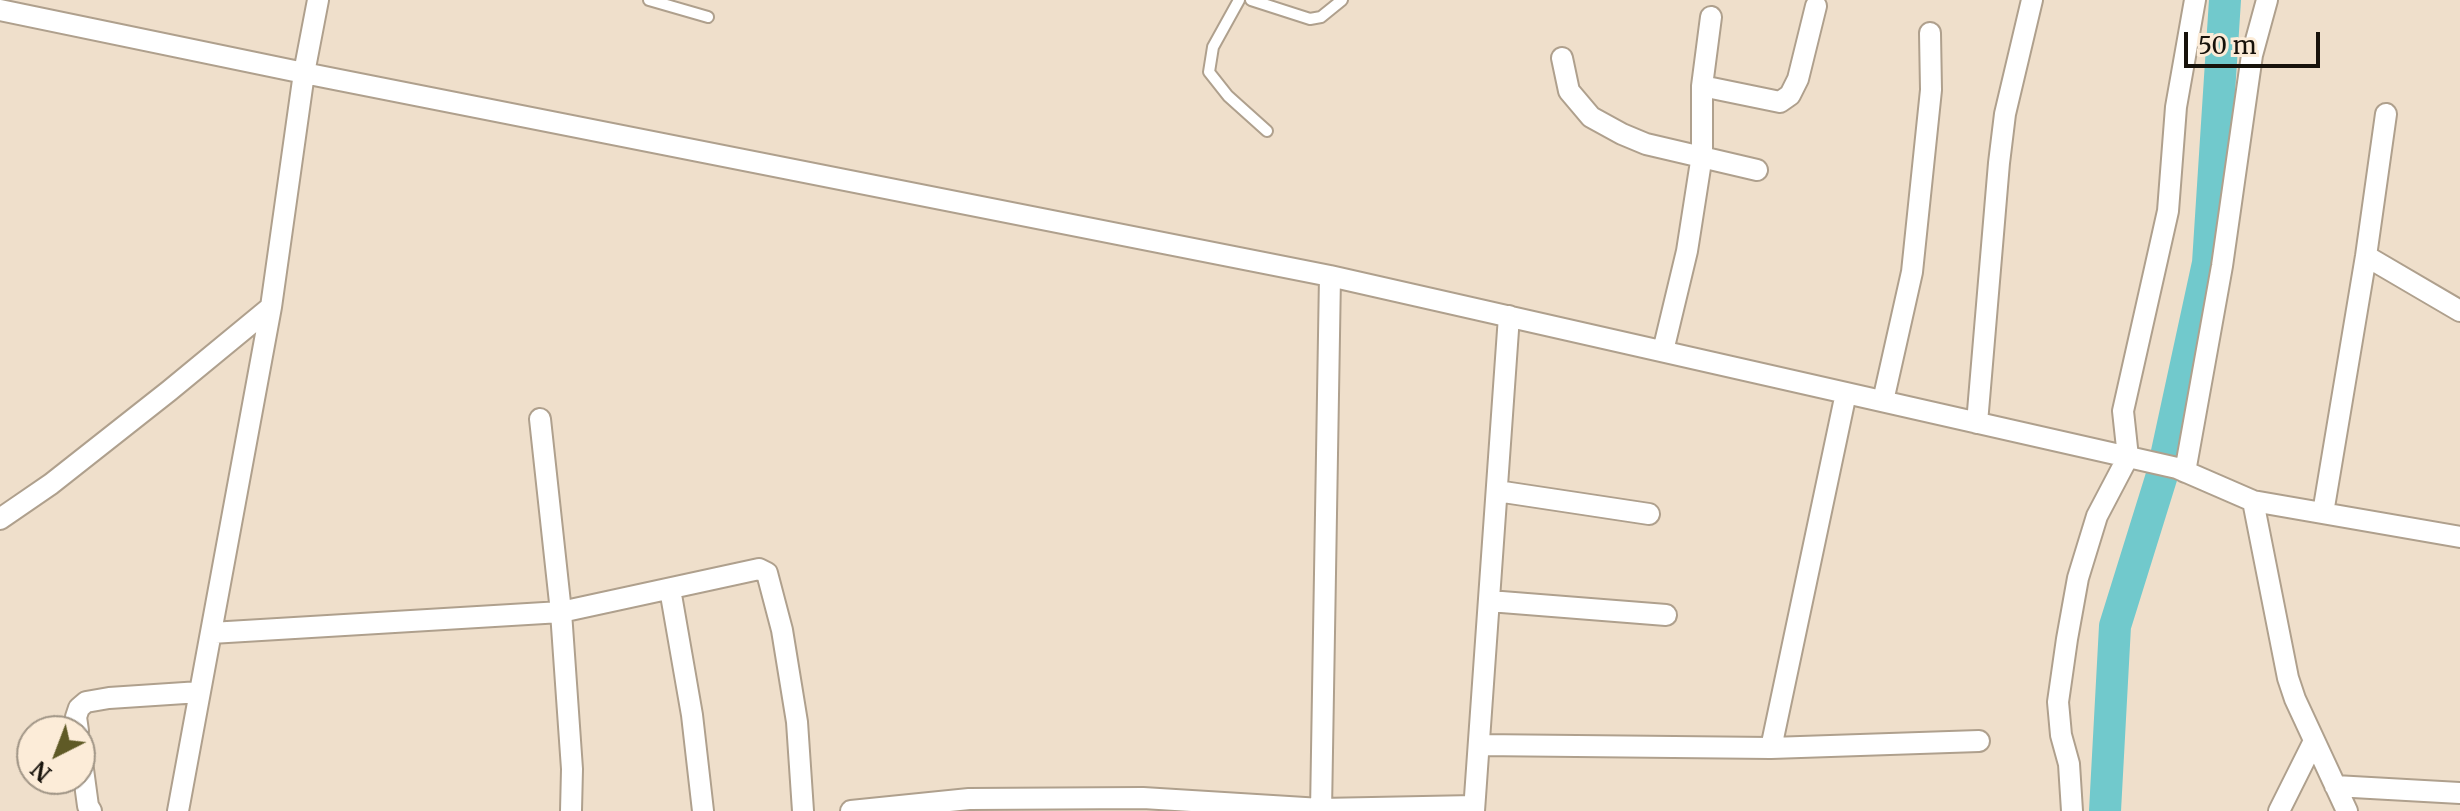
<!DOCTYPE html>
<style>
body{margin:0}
#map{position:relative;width:2460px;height:811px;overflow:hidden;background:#efdfcb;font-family:Merriweather,serif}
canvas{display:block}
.north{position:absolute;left:16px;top:715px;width:80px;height:80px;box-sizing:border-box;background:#fcecd8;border:2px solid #a09586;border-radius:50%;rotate:222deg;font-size:22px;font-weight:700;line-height:32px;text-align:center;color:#17120b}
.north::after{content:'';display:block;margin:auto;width:28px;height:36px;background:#5f5a26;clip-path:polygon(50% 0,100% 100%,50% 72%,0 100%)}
.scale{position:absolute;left:2184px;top:32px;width:136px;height:36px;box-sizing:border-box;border:4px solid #17120b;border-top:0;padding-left:10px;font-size:24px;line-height:28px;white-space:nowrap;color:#17120b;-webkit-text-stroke:6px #fcecd8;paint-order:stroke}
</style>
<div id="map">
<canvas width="2460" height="811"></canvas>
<div class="north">N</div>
<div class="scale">50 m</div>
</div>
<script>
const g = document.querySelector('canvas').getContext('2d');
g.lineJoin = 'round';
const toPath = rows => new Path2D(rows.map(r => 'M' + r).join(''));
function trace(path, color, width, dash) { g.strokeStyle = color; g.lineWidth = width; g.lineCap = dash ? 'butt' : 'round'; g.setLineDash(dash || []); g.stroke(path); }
const river = toPath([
 [2105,811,2115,626,2162,475,2208,263,2225,0]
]);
const lane = toPath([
 [649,0,708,17],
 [1239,0,1213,47,1209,72,1228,96,1267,131],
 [1251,0,1310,19,1321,17,1342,0]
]);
const street = toPath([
 [0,10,304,73,1330,276,2177,468,2253,501,2460,537],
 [1562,58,1569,91,1591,117,1622,134,1646,144,1757,170],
 [1702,86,1780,102,1790,95,1798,79,1816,6],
 [2366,256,2460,311],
 [1663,351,1687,251,1702,155,1702,86,1711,17],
 [1883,401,1912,272,1931,90,1930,33],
 [540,419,561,612,572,769,571,811],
 [1977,423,1999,163,2005,114,2032,0],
 [2185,472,2222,266,2252,55,2267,0],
 [1497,491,1649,514],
 [2253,501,2288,678,2295,699,2347,811],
 [2323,513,2366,256,2386,114],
 [0,519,51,484,169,391,271,307],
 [670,589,692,715,703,811],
 [1489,601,1666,615],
 [211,633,561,612,759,569,767,573,782,630,797,722,803,811],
 [78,731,76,717,79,708,86,702,109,698,200,692],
 [1479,745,1771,748,1979,741],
 [80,747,88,806,91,811],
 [1771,748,1846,393],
 [2335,786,2460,793],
 [178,811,271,307,304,73,318,0],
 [851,811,969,799,1143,798,1321,809,1474,806],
 [1321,811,1330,276],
 [1474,811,1509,316],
 [2072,811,2069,764,2061,735,2058,702,2067,639,2078,578,2097,516,2128,457,2123,411,2168,211,2176,107,2195,0],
 [2279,811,2314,741]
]);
trace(river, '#71c9cc', 32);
trace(lane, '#afa08d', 14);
trace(street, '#afa08d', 24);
trace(lane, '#fff', 10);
trace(street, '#fff', 20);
</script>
